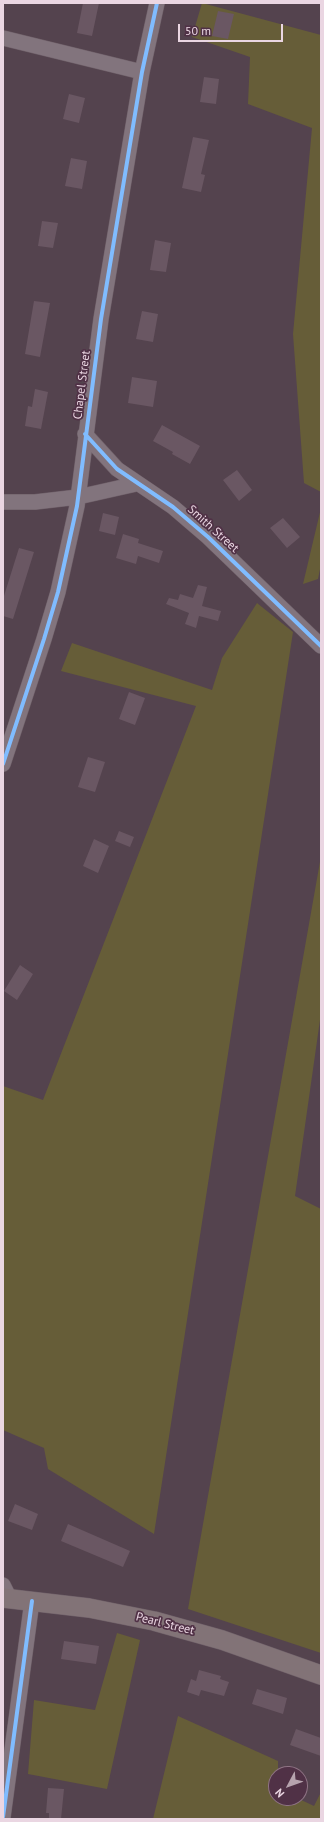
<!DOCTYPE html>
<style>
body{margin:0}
#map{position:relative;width:324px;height:1822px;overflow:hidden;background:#54434e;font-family:"PT Sans",sans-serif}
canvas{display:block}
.frame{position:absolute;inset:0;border:4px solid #ead6e2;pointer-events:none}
.north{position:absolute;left:268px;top:1766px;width:40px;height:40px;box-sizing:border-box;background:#503146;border:1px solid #8e7384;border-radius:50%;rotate:229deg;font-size:11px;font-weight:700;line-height:16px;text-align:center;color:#ead6e2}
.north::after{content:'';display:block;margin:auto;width:14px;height:18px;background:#b6a3ae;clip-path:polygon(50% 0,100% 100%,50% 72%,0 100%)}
.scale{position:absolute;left:178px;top:24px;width:105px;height:18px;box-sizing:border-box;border:2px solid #ead6e2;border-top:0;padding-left:5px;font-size:12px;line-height:14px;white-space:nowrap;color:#ead6e2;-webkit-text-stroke:3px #503146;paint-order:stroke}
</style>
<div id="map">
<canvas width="324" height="1822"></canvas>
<div class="frame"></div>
<div class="north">N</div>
<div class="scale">50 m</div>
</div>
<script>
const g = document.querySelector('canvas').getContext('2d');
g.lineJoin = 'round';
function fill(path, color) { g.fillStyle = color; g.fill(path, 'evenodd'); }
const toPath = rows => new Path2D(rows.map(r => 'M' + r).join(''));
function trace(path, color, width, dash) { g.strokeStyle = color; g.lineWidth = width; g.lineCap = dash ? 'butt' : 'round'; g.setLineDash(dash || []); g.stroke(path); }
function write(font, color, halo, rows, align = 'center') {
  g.font = font + ' "PT Sans",sans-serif'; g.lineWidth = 3.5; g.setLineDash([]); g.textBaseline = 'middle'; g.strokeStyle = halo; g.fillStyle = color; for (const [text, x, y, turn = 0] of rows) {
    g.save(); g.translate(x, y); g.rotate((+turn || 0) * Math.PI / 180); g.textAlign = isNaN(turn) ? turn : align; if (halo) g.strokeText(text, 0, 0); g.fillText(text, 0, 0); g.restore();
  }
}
const green = toPath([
 [202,3,321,35,321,492,304,483,293,334,312,128,248,104,250,57,192,37],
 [321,508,321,564,318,579,303,584],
 [257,603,293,632,154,1534,48,1469,44,1448,3,1430,3,1086,43,1100,196,706,61,671,72,643,212,690,222,658],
 [321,856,321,1013,295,1196,321,1209,321,1653,188,1609],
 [117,1633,140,1640,107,1789,28,1774,34,1700,95,1710],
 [178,1716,278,1761,278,1774,276,1774,276,1798,297,1798,314,1806,321,1792,321,1819,153,1819]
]);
const building = toPath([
 [83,3,99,3,92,36,77,33],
 [218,11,234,14,228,39,212,36],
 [204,77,219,79,216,104,200,102],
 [69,94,85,98,79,123,63,119],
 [193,137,209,140,201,174,205,175,201,192,182,188],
 [71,158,87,161,82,189,65,186],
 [42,221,58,223,53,248,38,246],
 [155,240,171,243,166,272,150,270],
 [34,301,50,303,40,357,25,354],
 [142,311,158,314,153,342,136,339],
 [132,377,157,381,153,407,128,403],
 [35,389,48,392,41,429,25,426,28,406,32,407],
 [162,425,200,446,190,464,172,454,173,452,153,441],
 [237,470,252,490,239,501,223,480],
 [103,513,119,517,115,535,99,531],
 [283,518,300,537,287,548,270,528],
 [123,534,139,539,138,543,163,551,159,563,138,556,136,564,116,558],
 [19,548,34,552,13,619,3,616,3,599],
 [198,585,207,587,202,606,221,611,218,621,199,616,196,628,185,624,189,613,166,604,169,598,178,600,180,594,193,598],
 [129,692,145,698,135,725,119,719],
 [88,757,105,762,95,792,78,787],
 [119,831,134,837,130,847,115,841],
 [94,839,109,846,98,873,83,866],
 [20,965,33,974,17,1000,4,991],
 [15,1504,38,1514,32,1530,8,1521],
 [68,1524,130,1551,123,1567,61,1541],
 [64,1641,99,1646,96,1664,61,1659],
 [199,1670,221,1676,220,1679,229,1682,224,1696,201,1690,199,1696,187,1692,191,1679,196,1681],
 [257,1689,287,1698,283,1714,252,1704],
 [296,1729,321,1738,321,1756,290,1745],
 [48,1788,64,1789,61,1819,49,1819,49,1813,46,1813]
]);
const minor = toPath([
 [3,38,142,72],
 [85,434,117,469,173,507,208,537,321,646],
 [3,502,35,502,78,497,136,484],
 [3,764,44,639,58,592,77,506,101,319,142,72,157,3],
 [3,1585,10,1599],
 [3,1817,32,1601]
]);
const major = toPath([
 [3,1598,89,1608,154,1621,222,1640,321,1675]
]);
const cycleway = toPath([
 [85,434,117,469,173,507,208,537,321,646],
 [3,764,44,639,58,592,77,506,101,319,142,72,157,3],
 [3,1817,32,1601]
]);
const streetNames = [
 ["Chapel Street",82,385,-83],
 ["Smith Street",213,529,42],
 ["Pearl Street",165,1624,14]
];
fill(green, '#665d38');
fill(building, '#6a5763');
trace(minor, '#6f6069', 16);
trace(major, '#6f6069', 20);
trace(minor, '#82747d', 15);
trace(major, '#827377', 19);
trace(cycleway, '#80bcff', 4);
write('12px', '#ead6e2', '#503146', streetNames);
</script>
